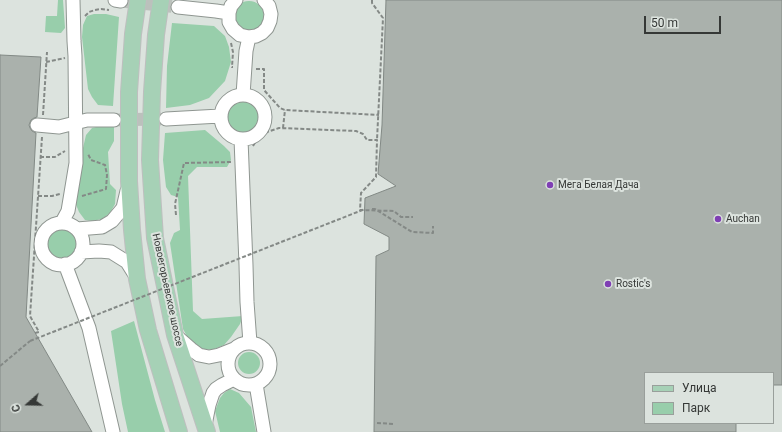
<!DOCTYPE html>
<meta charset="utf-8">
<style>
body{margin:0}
#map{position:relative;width:782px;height:432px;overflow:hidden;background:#dce3de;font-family:Roboto,sans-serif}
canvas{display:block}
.legend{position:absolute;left:644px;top:372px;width:130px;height:52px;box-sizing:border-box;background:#dce3de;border:1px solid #999f9b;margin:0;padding:5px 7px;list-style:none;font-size:12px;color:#353836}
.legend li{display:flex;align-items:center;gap:8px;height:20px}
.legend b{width:20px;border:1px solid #999f9b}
.north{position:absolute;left:8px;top:384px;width:40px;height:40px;-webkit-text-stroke:3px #dce3de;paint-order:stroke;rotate:250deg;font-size:11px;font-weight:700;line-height:16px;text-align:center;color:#353836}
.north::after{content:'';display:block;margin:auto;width:14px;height:18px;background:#353836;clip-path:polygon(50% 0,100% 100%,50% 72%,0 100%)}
.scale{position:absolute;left:644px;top:16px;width:77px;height:18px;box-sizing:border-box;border:2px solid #353836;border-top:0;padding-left:5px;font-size:12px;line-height:14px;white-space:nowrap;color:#353836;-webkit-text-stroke:3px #dce3de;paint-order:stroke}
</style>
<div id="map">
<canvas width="782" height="432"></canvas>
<ul class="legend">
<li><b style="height:5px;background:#a6d1b6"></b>Улица</li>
<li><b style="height:11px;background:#98ceab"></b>Парк</li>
</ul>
<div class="north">С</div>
<div class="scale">50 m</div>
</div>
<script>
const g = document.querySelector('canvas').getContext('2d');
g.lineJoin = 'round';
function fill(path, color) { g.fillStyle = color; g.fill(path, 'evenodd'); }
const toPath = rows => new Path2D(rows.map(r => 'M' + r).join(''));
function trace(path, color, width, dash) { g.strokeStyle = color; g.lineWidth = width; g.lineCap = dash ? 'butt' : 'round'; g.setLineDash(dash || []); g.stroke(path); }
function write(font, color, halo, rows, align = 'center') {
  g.font = font + ' Roboto,sans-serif'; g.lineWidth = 4; g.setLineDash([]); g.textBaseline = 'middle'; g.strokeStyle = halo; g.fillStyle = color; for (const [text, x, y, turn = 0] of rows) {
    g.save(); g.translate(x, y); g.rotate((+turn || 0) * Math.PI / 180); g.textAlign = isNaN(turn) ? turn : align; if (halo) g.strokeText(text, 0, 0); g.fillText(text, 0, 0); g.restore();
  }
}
const green = toPath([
 [58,0,63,0,65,28,61,33,45,32,46,16,57,16],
 '234 16a15 15 0 1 1 30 0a15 15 0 1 1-30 0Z',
 [94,14,106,14,119,17,113,106,98,105,92,97,88,89,82,37,83,25,87,16],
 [172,23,214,26,225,36,229,47,231,62,225,81,209,98,190,105,166,108,167,66],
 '225 117a17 17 0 1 1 34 0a17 17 0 1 1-34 0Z',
 [100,126,114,127,114,141,108,152,110,184,116,190,115,204,110,213,102,219,92,221,85,220,79,212,75,202,82,169,83,148,86,135,92,128],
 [205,130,224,146,230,152,231,160,227,167,197,167,188,176,193,311,202,319,243,316,240,324,231,337,224,345,212,350,204,349,195,346,188,338,183,329,170,243,174,233,180,230,178,197,171,195,166,187,163,160,165,133],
 '46 243a16 16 0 1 1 32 0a16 16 0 1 1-32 0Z',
 [134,321,155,400,165,432,128,432,122,404,111,331],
 '238 363a11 11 0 1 1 22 0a11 11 0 1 1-22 0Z',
 [230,389,239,393,251,407,256,432,220,432,215,411,220,398,224,393]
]);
const building = toPath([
 [386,0,782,0,782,385,773,385,773,373,645,373,645,423,736,423,736,432,374,432,376,256,389,250,389,237,364,224,365,198,396,186,378,174,382,125,386,0],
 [0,55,41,57,37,117,34,118,31,120,29,125,30,128,32,131,36,133,26,317,92,432,0,432,0,55]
]);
const minorTunnel = toPath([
 [121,1,178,7],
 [114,120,161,119]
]);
const path = toPath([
 [372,0,372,3,383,18,377,140],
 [85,16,89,12,95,10,101,9,109,10],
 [231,43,233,52,232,67,233,67],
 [46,62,65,58],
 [256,69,264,69,264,90,280,108,285,110,379,115],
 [43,115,47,52],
 [283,128,285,110],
 [253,146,256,141,267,132,279,128,356,131,363,134,367,140,377,140,376,177,361,193,360,210,394,211,401,217,413,217],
 [40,157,55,157,65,151],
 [38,196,52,196,60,194],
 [82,196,106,189,107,175,105,165,91,160,88,154],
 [372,209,375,209,412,232,433,233,433,226],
 [176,215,175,204,184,163,231,162],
 [35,333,39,332,30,316,42,137],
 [0,366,30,341],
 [377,423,394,424]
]);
const minor = toPath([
 [115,0,121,1],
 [236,0,231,6,229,13,229,22,233,29,240,35,249,37,256,36,262,33,267,28,270,21,271,14,269,6,264,0],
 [178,7,216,11,229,13],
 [243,95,246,51,249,37],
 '221 117a22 22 0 1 1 44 0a22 22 0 1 1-44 0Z',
 [166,119,220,116],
 [37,125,59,127,87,120,114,120],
 [241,139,246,265,247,302,250,343],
 [62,222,68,211,76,163,75,56,74,41,73,0],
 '41 244a21 21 0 1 1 42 0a21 21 0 1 1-42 0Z',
 [77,229,102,227,112,221,123,208,127,191],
 [81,252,99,251,111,252,127,262,137,278],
 [65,264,89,328,113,432],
 [175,335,191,349,199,355,209,357,219,355,234,349],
 '228 364a21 21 0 1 1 42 0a21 21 0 1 1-42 0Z',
 [256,384,264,432],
 [205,425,209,405,213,393,216,389,222,385,234,379]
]);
const major = toPath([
 [138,0,133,34,129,92,129,181,132,230,137,279,148,330,179,432],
 [161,0,156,35,152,92,150,160,155,238,175,335,207,432]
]);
const pathBridge = toPath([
 [30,341,365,209]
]);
const markers = [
 [550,185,4,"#7f3fb4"],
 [718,219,4,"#7f3fb4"],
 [608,284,4,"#7f3fb4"]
];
const poiNames = [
 ["Мега Белая Дача",558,185],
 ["Auchan",726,219],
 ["Rostic's",616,284]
];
const streetNames = [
 ["Новоегорьевское шоссе",167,290,78]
];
fill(green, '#98ceab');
fill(building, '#aab1ac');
trace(building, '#828985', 1);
trace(minorTunnel, '#bbc1bc', 13, [13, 6]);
trace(minor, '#8f9691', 15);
trace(major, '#bebfbf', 18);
trace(path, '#848986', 2, [4, 2]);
trace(minor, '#fff', 13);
trace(major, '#a6d1b6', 16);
trace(pathBridge, '#848986', 2, [4, 2]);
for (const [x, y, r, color] of markers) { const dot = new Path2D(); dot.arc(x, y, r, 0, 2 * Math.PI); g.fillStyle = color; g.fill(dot); trace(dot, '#dce3de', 1.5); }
write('10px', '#353836', '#dce3de', poiNames, 'left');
write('10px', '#353836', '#dce3de', streetNames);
</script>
